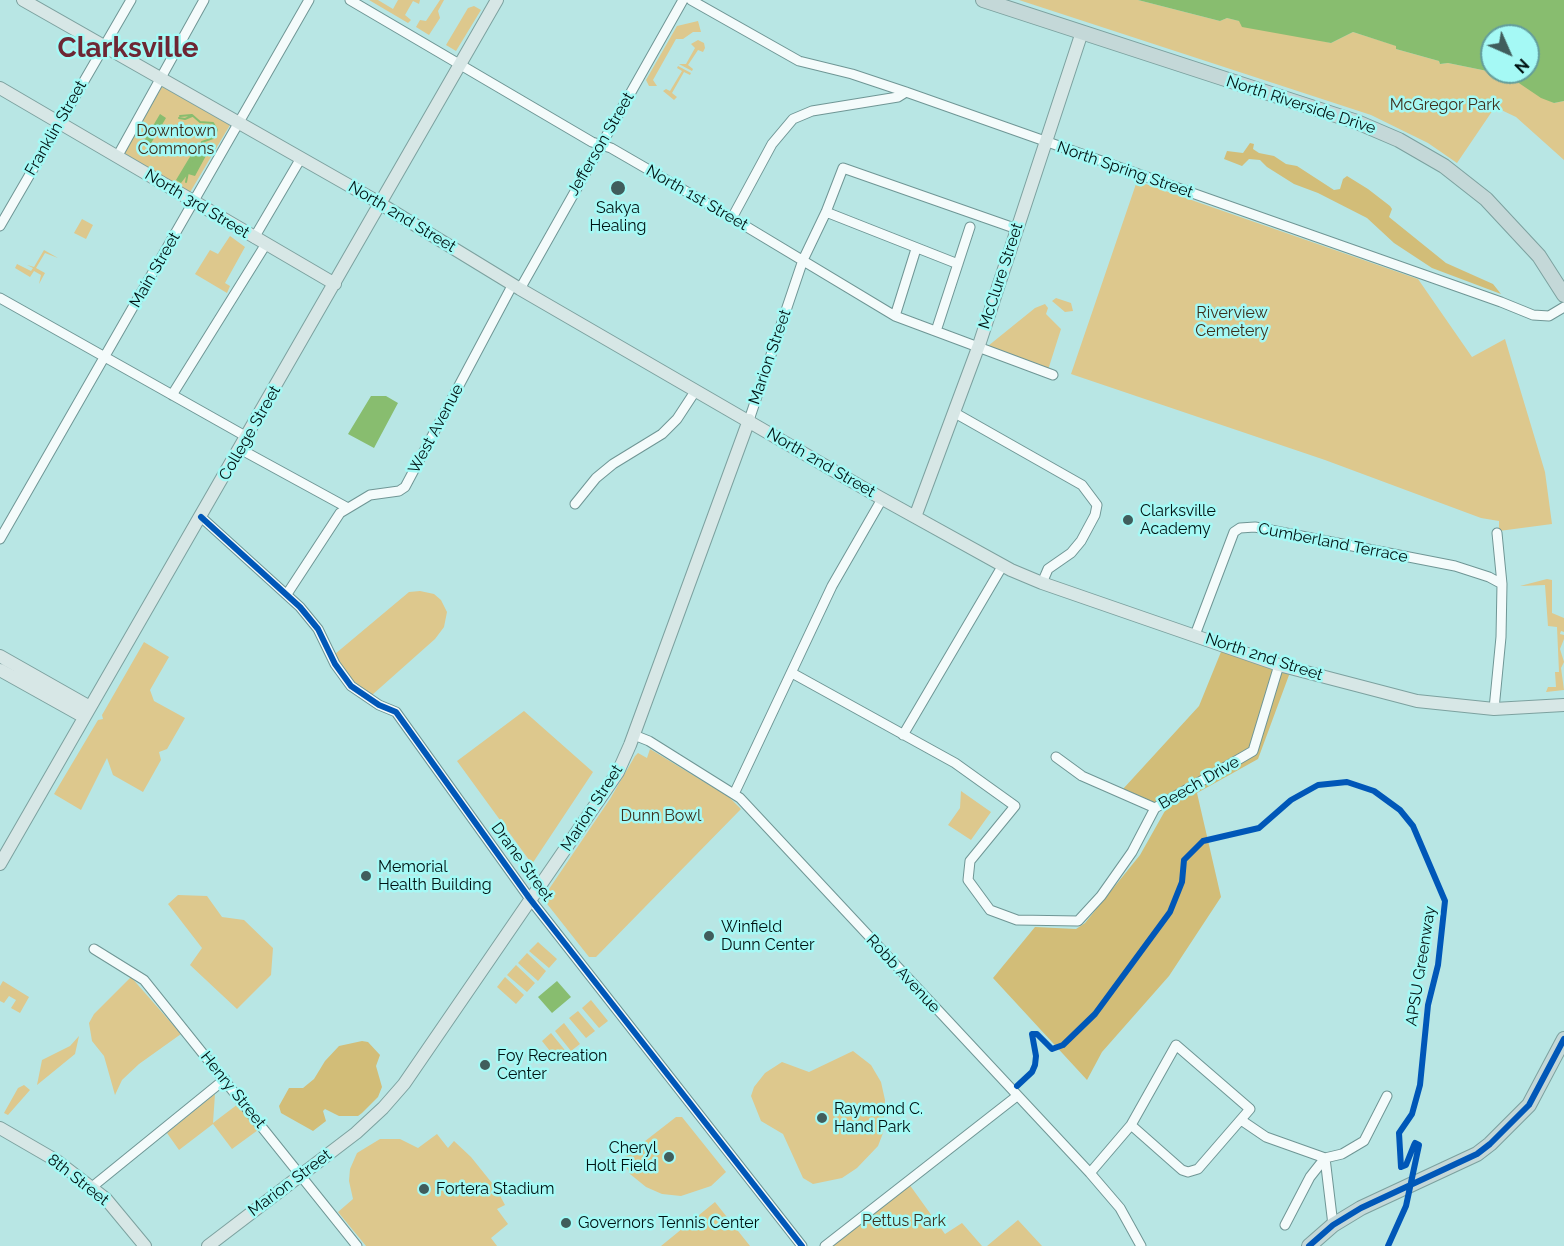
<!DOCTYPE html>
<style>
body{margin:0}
#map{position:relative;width:1564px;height:1246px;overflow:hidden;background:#b8e6e4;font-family:Raleway,sans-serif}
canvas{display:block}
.north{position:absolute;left:1480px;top:24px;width:60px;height:60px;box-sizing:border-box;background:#a5f9f5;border:2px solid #639d9b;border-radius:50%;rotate:135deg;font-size:16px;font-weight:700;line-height:24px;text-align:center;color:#001313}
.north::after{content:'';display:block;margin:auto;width:21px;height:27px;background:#405d5c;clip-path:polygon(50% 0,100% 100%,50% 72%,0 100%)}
</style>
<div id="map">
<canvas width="1564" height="1246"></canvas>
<div class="north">N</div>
</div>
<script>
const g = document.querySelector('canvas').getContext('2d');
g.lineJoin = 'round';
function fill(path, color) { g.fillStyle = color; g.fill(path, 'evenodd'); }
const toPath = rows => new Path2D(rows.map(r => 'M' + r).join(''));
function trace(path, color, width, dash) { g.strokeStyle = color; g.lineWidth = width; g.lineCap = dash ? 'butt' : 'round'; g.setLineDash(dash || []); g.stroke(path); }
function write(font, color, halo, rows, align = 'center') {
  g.font = font + ' Raleway,sans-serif'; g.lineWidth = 5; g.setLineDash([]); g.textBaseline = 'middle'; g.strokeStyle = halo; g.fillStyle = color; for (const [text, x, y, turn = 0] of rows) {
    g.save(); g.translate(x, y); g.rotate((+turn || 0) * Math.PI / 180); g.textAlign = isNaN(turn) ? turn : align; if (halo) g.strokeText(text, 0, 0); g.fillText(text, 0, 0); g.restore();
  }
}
const green = toPath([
 [369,0,378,0,393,9,398,0,420,0,419,4,413,1,405,15,411,20,408,23],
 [440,0,444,0,438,11,440,18,429,35,416,27,420,20,426,21],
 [1019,0,1138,0,1220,21,1227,18,1331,43,1353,32,1397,46,1396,49,1439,61,1440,64,1448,63,1507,75,1554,103,1564,101,1564,160,1516,117,1495,107,1457,163,1428,143,1371,115],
 [474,6,481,10,456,51,446,45,468,8],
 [698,21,701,32,693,32,683,39,676,39,653,80,657,86,649,86,646,80,677,26],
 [698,40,704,43,705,48,703,52,698,50,688,65,693,69,692,71,679,64,686,64,695,48,691,44],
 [678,66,691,73,690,75,684,72,672,93,677,97,674,100,663,91,666,89,670,91,682,71,677,68],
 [163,85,230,125,189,194,123,155],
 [1137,181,1418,279,1472,357,1505,339,1545,472,1552,524,1499,531,1499,521,1481,518,1325,460,1071,374],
 [82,219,93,225,86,239,74,233],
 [230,236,245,247,225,283,230,286,227,293,195,274,210,250,218,254],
 [44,250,58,258,45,253,36,268,45,273,39,284,41,275,34,271,30,277,15,268,17,264,31,271,33,268,27,265,34,267],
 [1056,298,1071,303,1073,311,1065,312,1052,301],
 [1045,304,1048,308,1046,314,1061,329,1048,370,988,346,1035,308],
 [1547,579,1552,580,1552,613,1564,618,1564,632,1561,631,1560,634,1564,635,1564,639,1560,649,1564,662,1561,668,1564,690,1546,692,1548,687,1556,687,1555,672,1559,672,1557,627,1548,626,1545,585,1520,586],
 [420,591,434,594,441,600,447,612,444,627,435,639,372,695,348,677,335,654,409,592],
 [144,642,169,657,150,690,154,701,185,718,167,749,159,752,161,760,143,792,113,775,107,758,81,810,54,794,98,720,103,719,102,715],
 [524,711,593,772,532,864,457,761],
 [650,749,729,797,741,809,596,957,589,957,544,900,545,895,610,799,635,756,638,753,647,758],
 [961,791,991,812,971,840,948,825,960,808],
 [178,895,207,896,222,917,244,920,273,948,271,975,237,1009,190,965,202,948,168,904],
 [538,942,557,959,549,968,529,951],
 [527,953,546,971,538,981,518,963],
 [516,965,535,983,527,992,507,975],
 [131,977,181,1034,139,1064,122,1080,115,1095,104,1056,92,1041,89,1023,94,1014],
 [505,977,524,995,516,1004,497,987],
 [3,981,29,997,20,1013,11,1008,16,1000,9,996,4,1003,0,1001,0,986],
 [591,1000,608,1021,599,1028,582,1008],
 [578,1011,595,1031,586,1038,569,1018],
 [564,1023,580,1044,571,1051,555,1031],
 [551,1033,568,1054,558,1061,542,1041],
 [79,1036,75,1054,37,1085,42,1060,70,1046],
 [853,1051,871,1065,881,1082,885,1100,883,1133,878,1146,857,1168,842,1178,813,1184,803,1178,783,1134,761,1121,751,1096,754,1087,765,1073,782,1062,809,1072],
 [24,1085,30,1090,8,1115,4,1113,18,1088],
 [215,1094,213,1123,238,1104,258,1130,232,1149,213,1124,179,1150,167,1133],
 [676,1117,682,1117,726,1172,711,1186,681,1196,662,1194,646,1187,630,1174,622,1159],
 [437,1134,448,1148,454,1141,471,1157,496,1188,505,1205,497,1209,508,1224,491,1238,497,1246,366,1246,338,1212,353,1199,349,1181,350,1169,357,1153,380,1139,400,1139,418,1148],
 [909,1184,945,1234,962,1223,982,1246,833,1246],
 [715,1202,750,1246,661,1246],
 [1018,1220,1042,1246,987,1246]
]);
const forest = toPath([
 [1250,143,1254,144,1253,149,1259,153,1274,156,1286,164,1297,166,1334,190,1340,189,1343,179,1347,176,1368,189,1390,206,1392,209,1389,217,1446,263,1493,284,1501,294,1432,268,1394,243,1367,218,1318,193,1294,184,1267,167,1260,160,1249,159,1242,166,1224,159,1227,151,1243,153],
 [1225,642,1292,667,1258,759,1197,793,1221,897,1169,976,1102,1052,1087,1080,993,978,1035,927,1076,929,1085,923,1140,855,1166,809,1123,789,1199,706],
 [362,1041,368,1042,380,1055,376,1066,382,1087,378,1097,362,1113,358,1116,339,1116,325,1109,323,1111,326,1121,313,1131,281,1113,279,1106,289,1088,303,1088,314,1079,325,1061,339,1046]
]);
const water = toPath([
 [1138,0,1564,0,1564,101,1554,103,1541,98,1507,75,1448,63,1440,64,1439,61,1396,49,1396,46,1353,32,1331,43,1242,27,1239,21,1227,18,1220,21],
 [1492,36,1528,36,1528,72,1492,72],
 [160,114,166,118,150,145,144,141],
 [197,145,208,152,195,176,188,174,181,183,176,180],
 [371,396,386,396,398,403,374,448,348,434],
 [557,981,571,997,552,1013,538,997]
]);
const stream = toPath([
 [180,116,192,115,200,122,213,123,217,130,213,138,202,142,199,155,190,162,186,182],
 [179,118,185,119,192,116]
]);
const minor = toPath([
 [350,0,592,142,611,148,732,218,895,316,1053,375],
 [691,0,799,61,852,74,906,92,1501,302,1533,315,1549,316,1564,307],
 [117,157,204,0],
 [826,212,958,264],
 [732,218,772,144,793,119,812,111,898,97,906,92],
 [0,226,131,0],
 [254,238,301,158],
 [520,289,683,0],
 [0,298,247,437],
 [895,316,916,249],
 [936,331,970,227],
 [172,395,266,244],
 [955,413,1082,485,1097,505,1095,515,1081,541,1071,553,1048,569,1042,583],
 [749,420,803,260,826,212,843,168,1017,229],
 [240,449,348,508],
 [575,504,596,478,613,464,662,434,677,419,696,390],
 [201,517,300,607,318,629,335,664,351,686,379,705,396,712,530,899,802,1246],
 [0,539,309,0],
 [287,594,340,513,370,495,399,491,405,487,513,284],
 [1195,635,1234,532,1240,528,1255,527,1455,566,1489,577,1502,584],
 [792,673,955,763,1015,806,970,861,968,880,990,910,1017,920,1078,921,1101,896,1132,852,1155,808,1253,751,1279,665],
 [1494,709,1501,637,1502,584,1497,533],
 [634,735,649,741,740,798,1090,1173,1120,1208,1141,1246],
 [903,735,1003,565],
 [1056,757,1082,776,1155,808],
 [734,794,832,586,882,499],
 [94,949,144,980,357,1246],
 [1241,1120,1266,1137,1325,1158],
 [1325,1158,1333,1225],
 [1090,1173,1131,1125,1176,1045,1250,1109,1198,1169,1188,1172,1182,1170,1131,1125],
 [92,1187,225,1079],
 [1285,1225,1310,1177,1325,1158,1342,1154,1364,1141,1387,1096],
 [825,1246,1017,1096]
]);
const major = toPath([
 [23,0,371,198,520,289,879,497,1011,570,1042,583,1279,665,1417,701,1494,709,1564,705],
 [0,88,335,284],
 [915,517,979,345,1082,32],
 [0,656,90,707],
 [0,670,84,717],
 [0,864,497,0],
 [0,1128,57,1161,106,1199,145,1246],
 [208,1246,356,1133,383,1108,404,1084,618,772,630,745,749,420]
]);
const highway = toPath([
 [983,0,1357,122,1399,140,1444,166,1486,199,1539,256,1564,295],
 [1309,1246,1333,1225,1361,1208,1477,1154,1490,1144,1529,1105,1564,1039]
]);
const cycleway = toPath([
 [201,517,300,607,318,629,335,664,351,686,379,705,396,712,530,899,802,1246],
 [1017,1086,1032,1072,1035,1065,1036,1056,1032,1034,1037,1034,1052,1049,1063,1045,1095,1014,1170,912,1182,882,1184,860,1203,841,1259,828,1291,800,1318,785,1347,782,1374,791,1400,810,1413,826,1445,901,1438,965,1428,1005,1420,1085,1412,1114,1399,1133,1401,1167,1406,1165,1414,1145,1415,1143,1419,1145,1406,1206,1388,1246],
 [1309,1246,1333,1225,1361,1208,1477,1154,1490,1144,1529,1105,1564,1039]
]);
const markers = [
 [618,188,8,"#405d5c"],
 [1128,520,6,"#405d5c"],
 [366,876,6,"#405d5c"],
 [709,936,6,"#405d5c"],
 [485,1065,6,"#405d5c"],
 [822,1118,6,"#405d5c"],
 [669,1157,6,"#405d5c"],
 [424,1189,6,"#405d5c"],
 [566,1223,6,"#405d5c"]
];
const streetNames = [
 ["North Riverside Drive",1301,105,18],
 ["Franklin Street",56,128,-60],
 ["Jefferson Street",601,144,-60],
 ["North Spring Street",1125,170,19],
 ["North 1st Street",697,198,30],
 ["North 3rd Street",197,204,31],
 ["North 2nd Street",402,217,31],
 ["Main Street",155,270,-60],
 ["McClure Street",1001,276,-72],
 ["Marion Street",770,357,-71],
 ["West Avenue",436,429,-62],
 ["College Street",250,433,-60],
 ["North 2nd Street",821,463,30],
 ["Cumberland Terrace",1333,543,11],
 ["North 2nd Street",1264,657,18],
 ["Beech Drive",1199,783,-30],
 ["Marion Street",592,808,-57],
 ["Drane Street",522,862,54],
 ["APSU Greenway",1421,966,-81],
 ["Robb Avenue",903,974,47],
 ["Henry Street",233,1090,51],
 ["8th Street",78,1180,38],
 ["Marion Street",290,1183,-37]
];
const parkNames = [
 ["McGregor Park",1445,105],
 ["Downtown",176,131],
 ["Commons",176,149],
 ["Riverview",1232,313],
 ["Cemetery",1232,331],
 ["Dunn Bowl",661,816],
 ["Pettus Park",904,1221]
];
const poiNames = [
 ["Sakya",618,208,"center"],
 ["Healing",618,226,"center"],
 ["Clarksville",1140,511],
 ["Academy",1140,529],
 ["Memorial",378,867],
 ["Health Building",378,885],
 ["Winfield",721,927],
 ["Dunn Center",721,945],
 ["Foy Recreation",497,1056],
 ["Center",497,1074],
 ["Raymond C.",834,1109],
 ["Hand Park",834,1127],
 ["Cheryl",657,1148,"right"],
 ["Holt Field",657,1166,"right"],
 ["Fortera Stadium",436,1189],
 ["Governors Tennis Center",578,1223]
];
const townNames = [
 ["Clarksville",128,49]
];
fill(green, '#ddc88d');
fill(forest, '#d2bd78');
fill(water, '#88bd6f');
trace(stream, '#88bd6f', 2);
trace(minor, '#6f9695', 11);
trace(major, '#7ca19f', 14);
trace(highway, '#7ca19f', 16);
trace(minor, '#f4fbfb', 9);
trace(major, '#d7e7e6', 12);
trace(highway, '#c4d8d8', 14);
trace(cycleway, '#0057b8', 6);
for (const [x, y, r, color] of markers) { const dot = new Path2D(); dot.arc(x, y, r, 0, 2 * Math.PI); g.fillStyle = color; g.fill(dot); trace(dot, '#a5f9f5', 2); }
write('16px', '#001313', '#a5f9f5', streetNames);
write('16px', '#3e301d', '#a5f9f5', parkNames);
write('16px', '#001313', '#a5f9f5', poiNames, 'left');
write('bold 28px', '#6e2734', '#a5f9f5', townNames);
</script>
